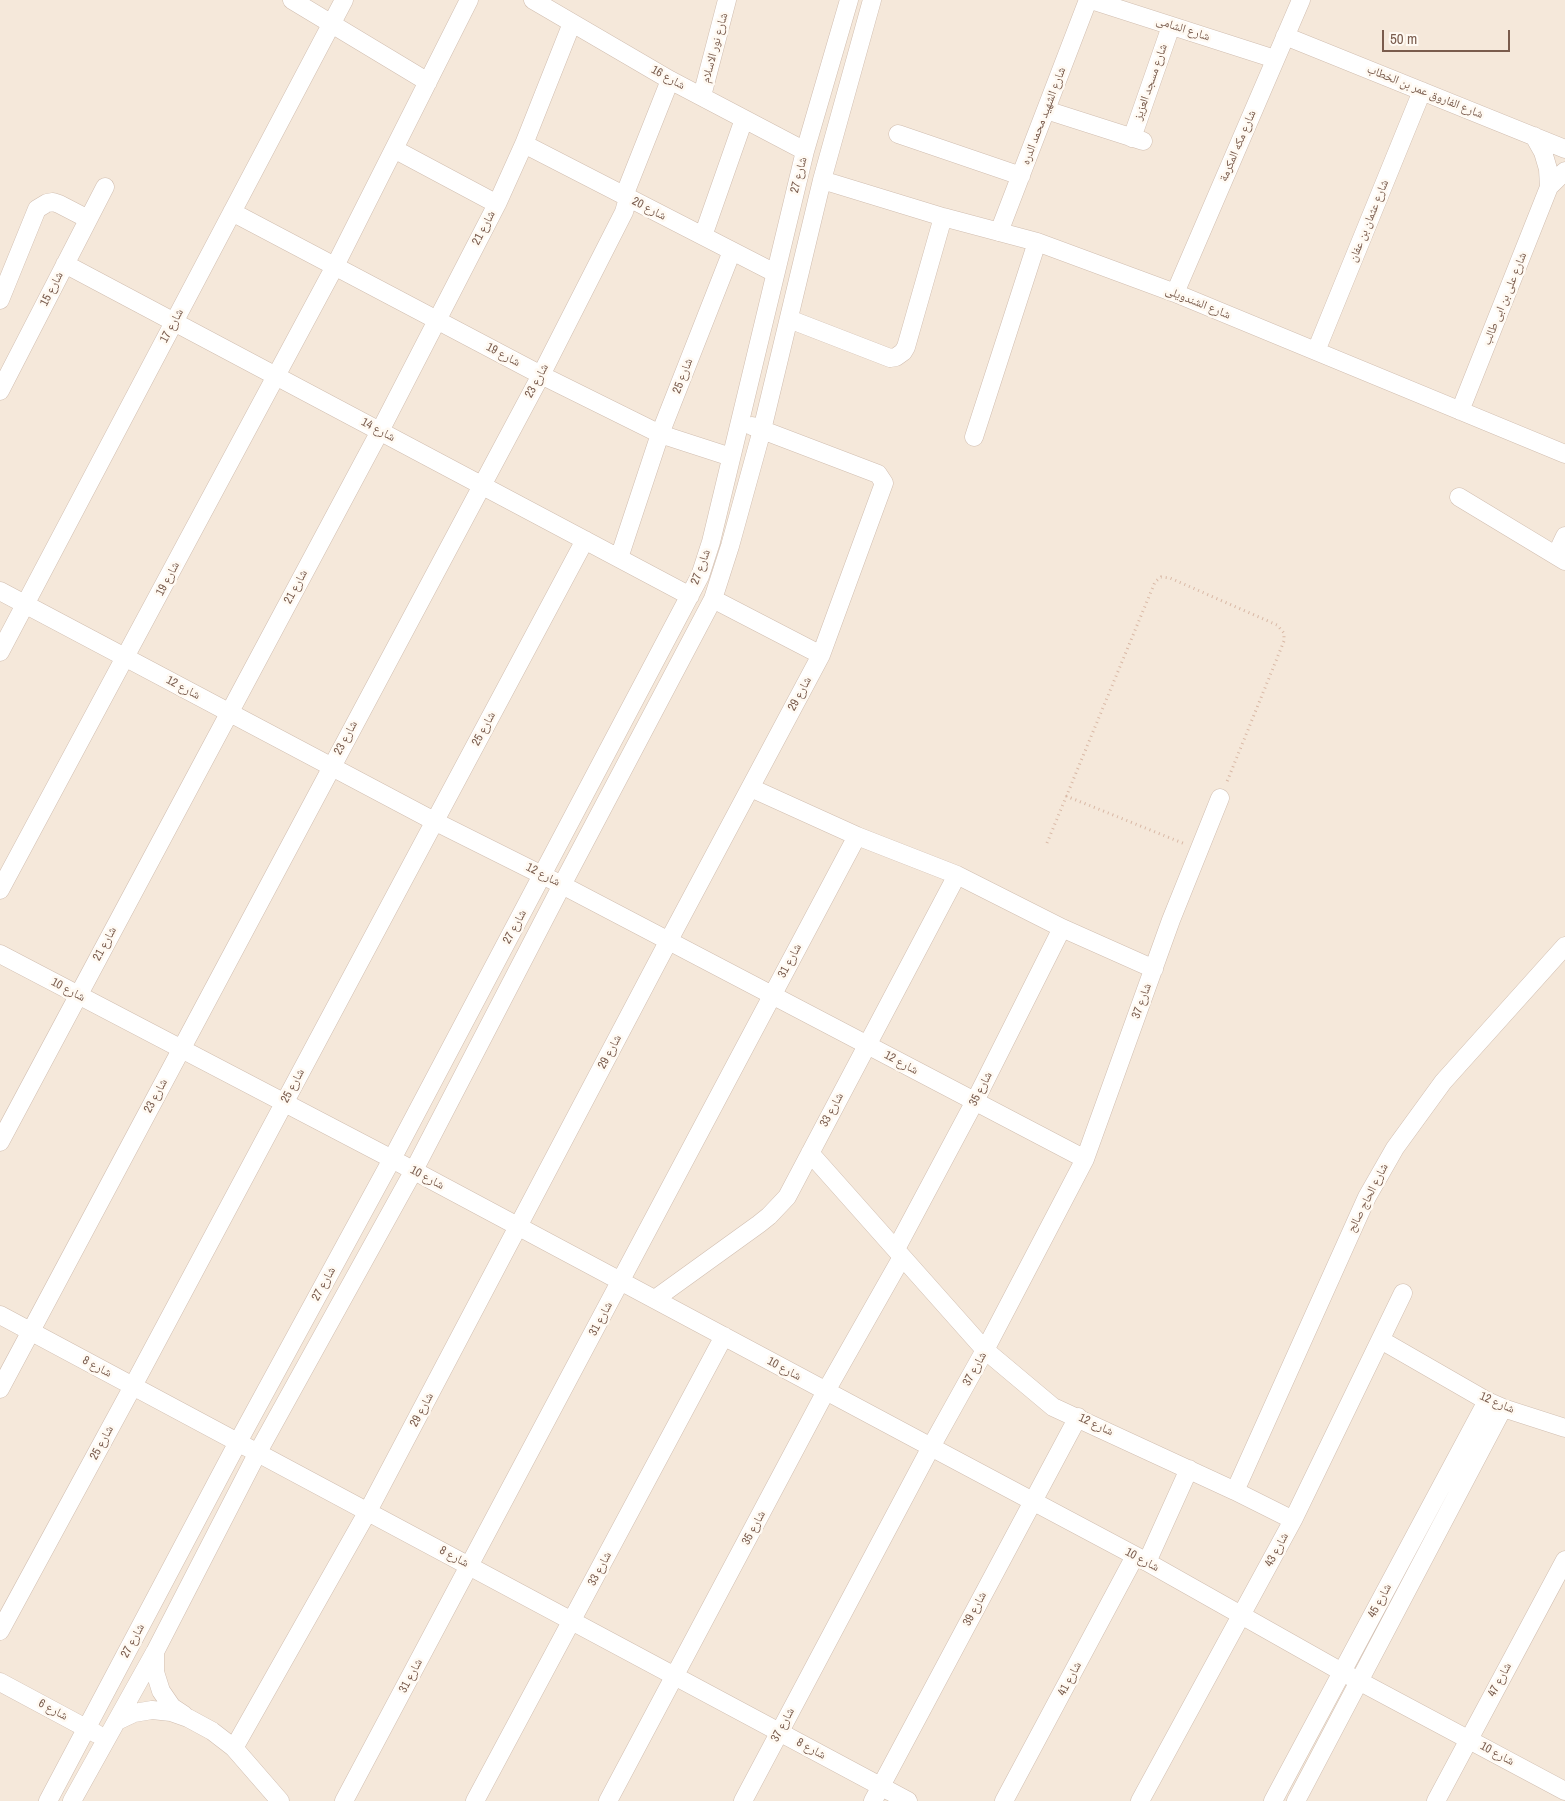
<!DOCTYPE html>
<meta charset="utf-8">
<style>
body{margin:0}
#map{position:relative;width:1565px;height:1801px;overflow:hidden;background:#fdf6ec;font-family:"Archivo Narrow",sans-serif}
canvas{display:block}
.scale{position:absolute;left:1382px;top:30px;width:128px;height:22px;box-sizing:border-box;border:2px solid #7a5c4d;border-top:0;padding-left:6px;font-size:15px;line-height:18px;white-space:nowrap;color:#7a5c4d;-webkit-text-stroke:4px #fffaf3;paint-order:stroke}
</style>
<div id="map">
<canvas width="1565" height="1801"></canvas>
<div class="scale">50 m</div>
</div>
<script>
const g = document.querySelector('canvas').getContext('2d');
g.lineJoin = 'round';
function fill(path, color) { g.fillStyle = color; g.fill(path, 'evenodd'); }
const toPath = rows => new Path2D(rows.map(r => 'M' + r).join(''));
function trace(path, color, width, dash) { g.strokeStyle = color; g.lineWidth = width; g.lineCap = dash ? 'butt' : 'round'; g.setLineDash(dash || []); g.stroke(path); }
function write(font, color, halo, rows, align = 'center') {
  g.font = font + ' "Archivo Narrow","Noto Naskh Arabic",sans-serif'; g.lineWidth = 5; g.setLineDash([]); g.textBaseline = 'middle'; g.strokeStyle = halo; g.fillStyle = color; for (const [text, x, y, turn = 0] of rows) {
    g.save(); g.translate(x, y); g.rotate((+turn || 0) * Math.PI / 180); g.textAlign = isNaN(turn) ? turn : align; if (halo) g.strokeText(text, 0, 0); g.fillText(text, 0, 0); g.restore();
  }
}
const residential = toPath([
 [0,0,1565,0,1565,1801,0,1801]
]);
const path = toPath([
 [1066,796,1185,844],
 [1047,843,1155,582,1161,577,1170,578,1277,625,1284,633,1284,641,1226,784]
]);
const minor = toPath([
 [292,0,428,82],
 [533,0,670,80,805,151],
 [1091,0,1275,59],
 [1285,36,1565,149],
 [702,96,727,0],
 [1046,110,1143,141],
 [898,134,1021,176],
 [1534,136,1543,152,1548,169,1549,187],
 [1132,138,1171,26],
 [524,144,775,273],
 [394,149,497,204],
 [822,180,943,217,1037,242,1175,293,1565,454],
 [232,212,541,375,660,434,731,457],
 [999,232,1088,0],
 [703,236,744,119],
 [65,264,690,596],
 [1175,293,1301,0],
 [0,300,37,209,47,203,53,202,59,204,88,219],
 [789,319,890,358,896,357,903,352,906,347,943,217],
 [1316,351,1422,91],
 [0,391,105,187],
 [1460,411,1549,187,1565,171],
 [974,437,1037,242],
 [1459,497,1565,561],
 [1556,555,1565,536],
 [619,558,660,434,732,251],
 [0,591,434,821,562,885,1085,1159],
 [713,599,821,655],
 [0,652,344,0],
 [751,788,857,836,957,875,1062,928,1154,969],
 [0,890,335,266,469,0],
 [0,954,392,1159,931,1447,1147,1562,1342,1672,1565,1791],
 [0,1142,380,431,497,204,524,144,572,23],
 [810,1153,985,1350,1053,1407,1235,1491,1293,1520],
 [896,1249,975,1101,1062,928],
 [655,1299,759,1224,769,1216,787,1197,957,875],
 [0,1315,908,1801],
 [1381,1340,1487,1401,1503,1408,1565,1428],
 [0,1389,541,375,624,212,628,198,626,191,670,80],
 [1235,1491,1367,1197,1395,1148,1443,1082,1565,946],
 [1147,1562,1189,1469],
 [0,1631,133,1386,585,540],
 [155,1652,155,1672,161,1691,172,1707,184,1715],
 [0,1682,97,1734],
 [117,1721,134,1713,152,1710,171,1712,188,1718,212,1731,234,1748,280,1801],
 [234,1748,368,1511,669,940,821,655,884,483,878,474,752,426],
 [48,1801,238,1442,392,1159,700,576,711,542,805,151,849,0],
 [72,1801,155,1652,258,1452,414,1170,562,885,713,599,730,546,762,430,822,180,872,0],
 [344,1801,857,836],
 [475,1801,724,1336],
 [608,1801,826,1391,902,1257],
 [743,1801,931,1447,985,1350,1085,1159,1171,920,1220,798],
 [873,1801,1078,1417],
 [1004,1801,1135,1556],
 [1140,1801,1293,1520,1403,1293],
 [1273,1801,1487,1401],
 [1296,1801,1503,1408],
 [1436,1801,1565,1560]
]);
const streetNames = [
 ["شارع الشامى",1183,29,18],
 ["شارع نور الاسلام",715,48,-75],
 ["شارع 16",668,78,29],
 ["شارع مسجد العزيز",1151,82,-71],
 ["شارع الفاروق عمر بن الخطاب",1425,92,22],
 ["شارع الشهيد محمد الدره",1044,116,-69],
 ["شارع مكه المكرمة",1238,146,-67],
 ["شارع 27",799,175,-76],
 ["شارع 20",649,209,27],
 ["شارع عثمان بن عفان",1369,221,-68],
 ["شارع 21",484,228,-63],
 ["شارع 15",52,289,-63],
 ["شارع على بن ابى طالب",1505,299,-68],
 ["شارع الشندويلى",1198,303,22],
 ["شارع 17",172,326,-62],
 ["شارع 19",503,355,28],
 ["شارع 25",683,376,-69],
 ["شارع 23",537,381,-62],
 ["شارع 14",378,430,28],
 ["شارع 27",701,567,-70],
 ["شارع 19",168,579,-62],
 ["شارع 21",296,587,-62],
 ["شارع 12",183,688,28],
 ["شارع 29",800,694,-62],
 ["شارع 25",484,729,-62],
 ["شارع 23",346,738,-62],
 ["شارع 12",543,875,27],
 ["شارع 27",515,927,-62],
 ["شارع 21",105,944,-62],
 ["شارع 31",790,961,-62],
 ["شارع 10",68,990,28],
 ["شارع 37",1142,1001,-70],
 ["شارع 29",610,1052,-62],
 ["شارع 12",901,1063,28],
 ["شارع 25",293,1086,-62],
 ["شارع 35",981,1089,-63],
 ["شارع 23",156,1096,-62],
 ["شارع 33",832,1110,-62],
 ["شارع 10",427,1178,28],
 ["شارع الحاج صالح",1368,1198,-63],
 ["شارع 27",324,1284,-61],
 ["شارع 31",601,1319,-62],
 ["شارع 8",97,1367,28],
 ["شارع 10",784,1369,28],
 ["شارع 37",975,1369,-61],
 ["شارع 12",1497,1403,23],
 ["شارع 29",422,1410,-62],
 ["شارع 12",1096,1425,25],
 ["شارع 25",102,1443,-62],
 ["شارع 35",754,1528,-62],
 ["شارع 43",1277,1550,-62],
 ["شارع 8",454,1557,28],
 ["شارع 10",1142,1560,28],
 ["شارع 33",600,1569,-62],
 ["شارع 45",1380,1601,-62],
 ["شارع 39",975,1609,-62],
 ["شارع 27",133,1641,-62],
 ["شارع 31",411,1676,-62],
 ["شارع 41",1070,1679,-62],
 ["شارع 47",1500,1680,-62],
 ["شارع 6",53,1710,28],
 ["شارع 37",783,1725,-62],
 ["شارع 8",811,1749,28],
 ["شارع 10",1497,1754,28]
];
fill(residential, '#f5e8da');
trace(minor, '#d1beb0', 19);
trace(path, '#d9b8a5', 3, [1, 4]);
trace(minor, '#fff', 18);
write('12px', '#7a5c4d', '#fffaf3', streetNames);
</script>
